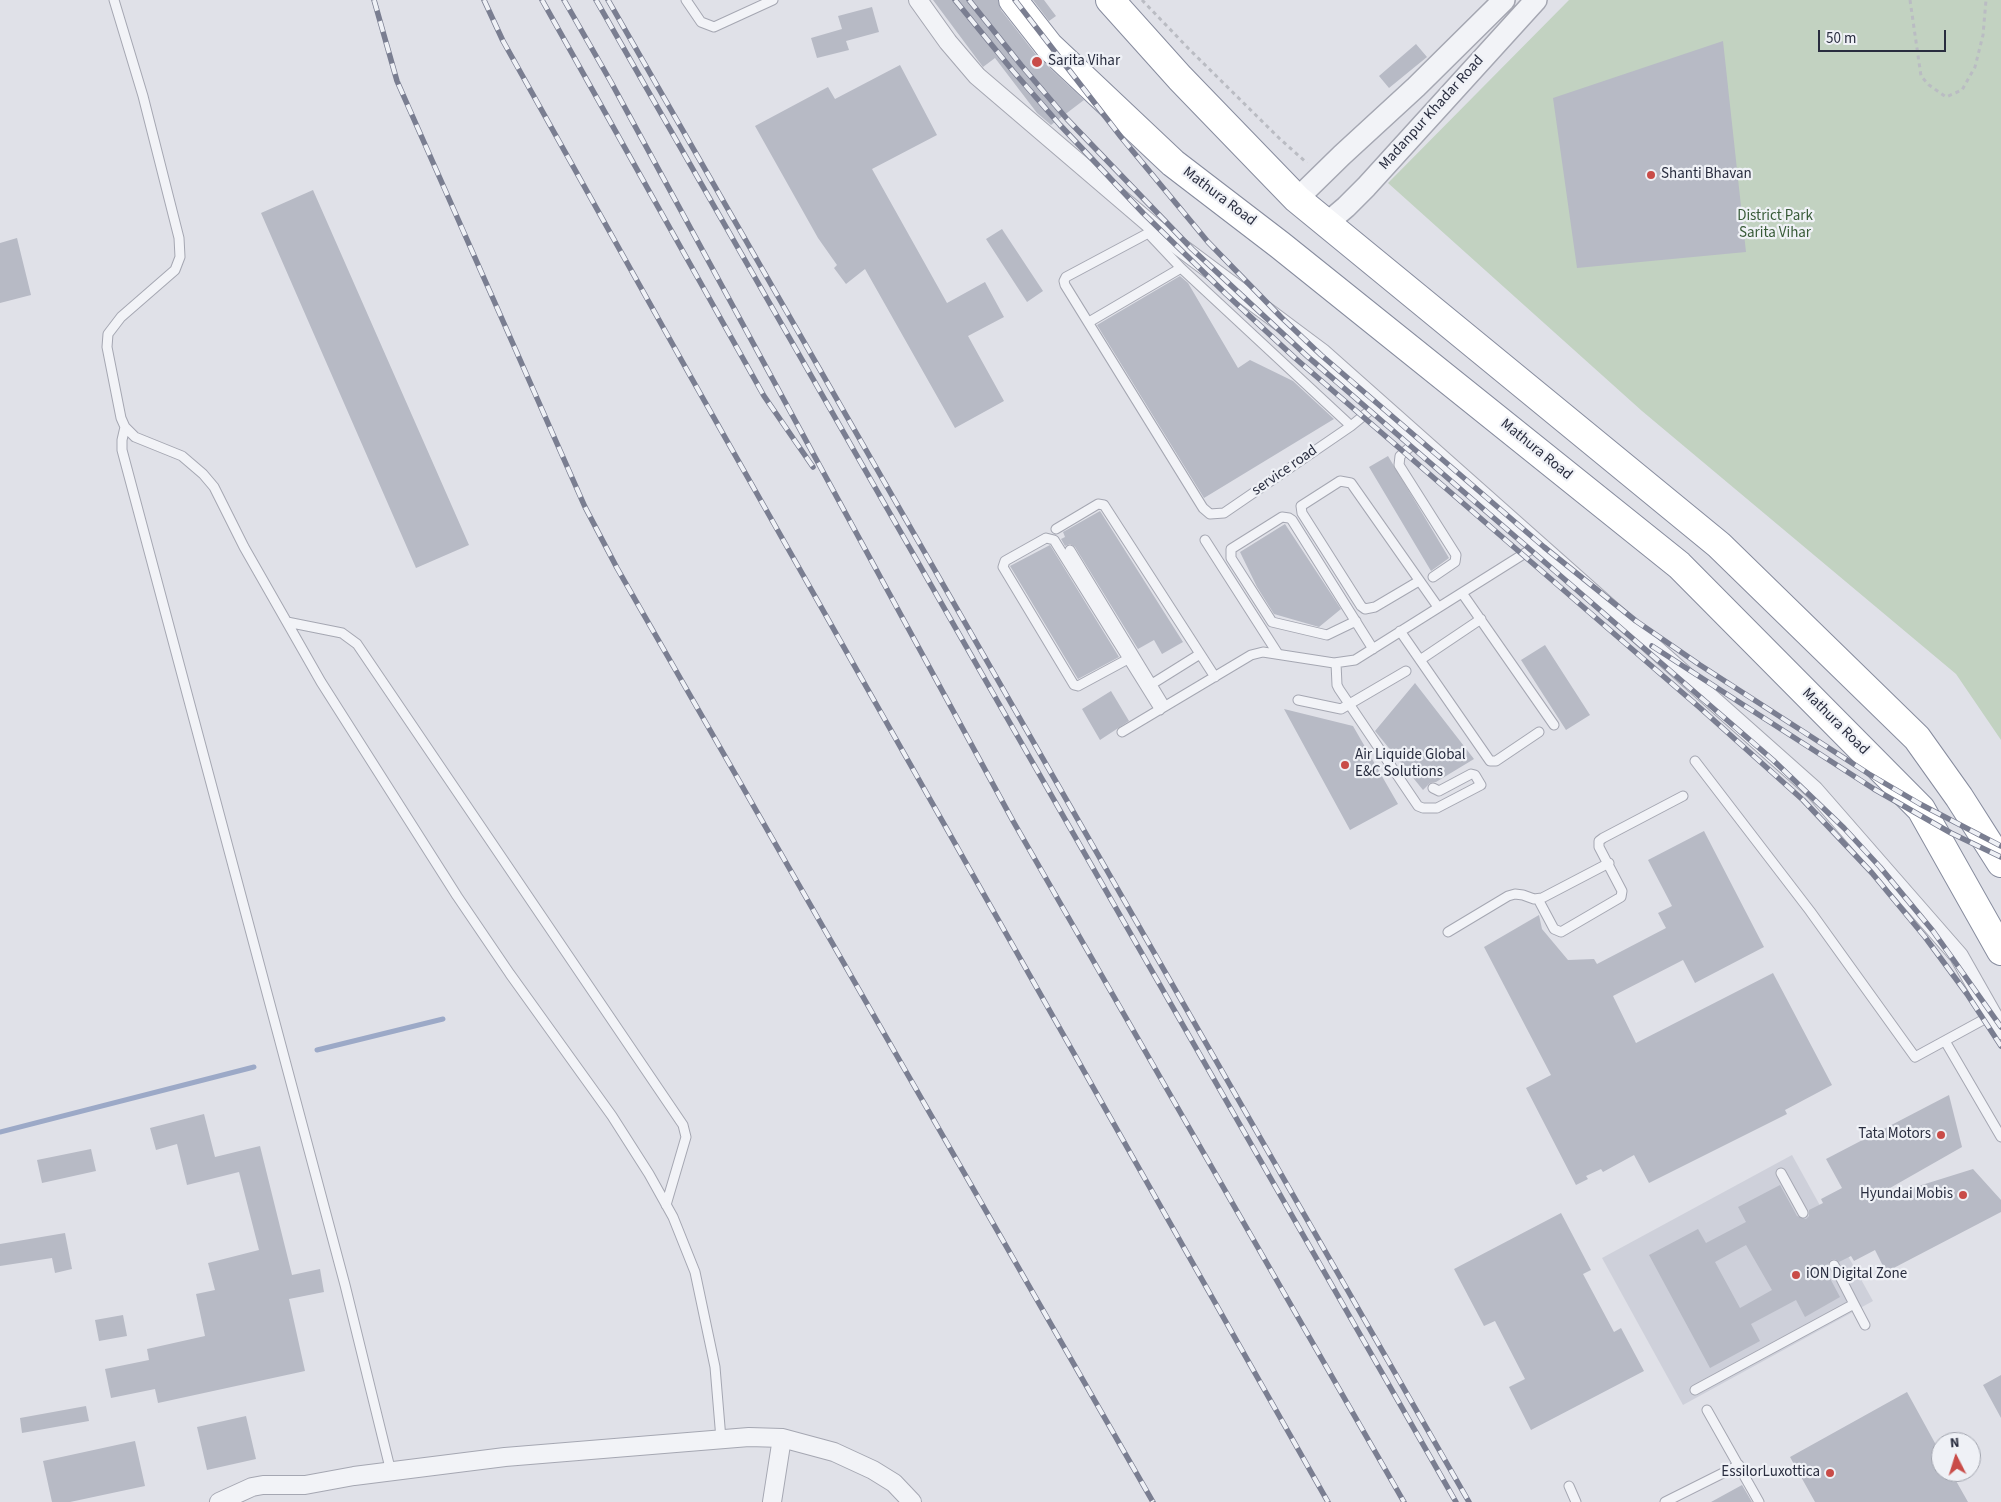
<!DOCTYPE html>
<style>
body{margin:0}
#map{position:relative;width:2001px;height:1502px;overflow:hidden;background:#e0e1e8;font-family:"Source Sans 3",sans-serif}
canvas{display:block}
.north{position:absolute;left:1931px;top:1432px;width:50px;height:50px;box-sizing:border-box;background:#eff1f6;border:1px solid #a0a3ad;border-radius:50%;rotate:355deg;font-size:14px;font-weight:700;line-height:20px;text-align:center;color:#292d3f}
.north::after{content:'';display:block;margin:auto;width:18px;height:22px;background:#c94c48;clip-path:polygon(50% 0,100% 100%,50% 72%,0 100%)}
.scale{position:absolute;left:1818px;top:30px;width:128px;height:22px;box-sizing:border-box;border:2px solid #292d3f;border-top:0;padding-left:6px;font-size:15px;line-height:18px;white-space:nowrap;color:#292d3f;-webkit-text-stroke:4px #eff1f6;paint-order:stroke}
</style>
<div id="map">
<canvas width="2001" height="1502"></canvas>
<div class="north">N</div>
<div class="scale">50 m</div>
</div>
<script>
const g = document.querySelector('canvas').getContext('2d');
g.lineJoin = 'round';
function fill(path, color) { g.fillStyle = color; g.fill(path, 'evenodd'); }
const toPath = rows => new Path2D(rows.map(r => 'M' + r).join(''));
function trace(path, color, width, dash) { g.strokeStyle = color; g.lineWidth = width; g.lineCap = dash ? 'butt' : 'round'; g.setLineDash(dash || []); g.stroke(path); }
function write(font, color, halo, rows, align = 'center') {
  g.font = font + ' "Source Sans 3",sans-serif'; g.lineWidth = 4.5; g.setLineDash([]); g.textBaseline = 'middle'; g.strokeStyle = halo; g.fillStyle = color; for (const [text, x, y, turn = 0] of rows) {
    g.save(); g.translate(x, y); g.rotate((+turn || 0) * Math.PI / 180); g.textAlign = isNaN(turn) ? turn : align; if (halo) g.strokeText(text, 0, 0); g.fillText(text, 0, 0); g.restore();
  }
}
const built = toPath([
 [1792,1155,1873,1301,1683,1405,1602,1258]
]);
const green = toPath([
 [1569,0,2001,0,2001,740,1956,674,1642,411,1388,183]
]);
const stream = toPath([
 [317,1050,443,1019],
 [0,1132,254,1067]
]);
const building = toPath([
 [933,0,998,0,1001,10,1037,56,1084,100,1051,125,1037,113,995,58,983,67],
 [1033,0,1044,0,1056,16,1049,21],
 [872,7,879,32,846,41,849,50,817,58,811,38,842,29,838,16],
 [1723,41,1746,252,1577,268,1553,98],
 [1416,44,1427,57,1389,88,1379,76],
 [900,65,937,135,872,169,947,303,985,282,1004,317,968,336,1004,401,955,428,865,269,846,284,834,268,837,265,818,238,755,126,828,87,835,99],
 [313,190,469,545,416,568,261,213],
 [1002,229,1043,291,1027,302,986,239],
 [17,238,31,295,0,303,0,243],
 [1180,276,1188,283,1238,368,1250,360,1293,381,1334,419,1204,498,1097,325],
 [1388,456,1449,558,1431,571,1369,467],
 [1100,511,1183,642,1162,654,1154,640,1138,649,1075,547,1070,544,1065,546,1061,539,1065,537,1063,532],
 [1285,524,1341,609,1319,627,1274,614,1257,587,1240,552],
 [1050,545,1119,657,1078,679,1010,566],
 [1545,645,1590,715,1566,730,1521,660],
 [1415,683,1474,759,1436,782,1430,783,1423,790,1375,731],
 [1111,691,1129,721,1100,740,1082,709],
 [1284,709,1353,726,1398,804,1350,830],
 [1704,831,1764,947,1695,983,1683,960,1613,996,1636,1043,1773,973,1832,1085,1785,1110,1787,1114,1649,1183,1634,1155,1603,1172,1601,1169,1586,1176,1588,1179,1576,1185,1526,1088,1551,1075,1484,947,1539,915,1542,929,1568,960,1594,959,1597,964,1666,928,1658,913,1672,906,1648,860],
 [1949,1095,1962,1147,1890,1188,1893,1194,1973,1169,2001,1200,2001,1212,1886,1272,1875,1250,1854,1261,1851,1256,1839,1262,1835,1259,1831,1260,1828,1264,1828,1268,1825,1269,1840,1297,1805,1317,1796,1300,1751,1324,1760,1341,1710,1368,1649,1255,1698,1229,1706,1243,1746,1222,1738,1207,1780,1185,1797,1216,1806,1219,1809,1216,1809,1210,1823,1203,1821,1199,1842,1188,1826,1159],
 [1746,1245,1772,1290,1740,1308,1715,1262],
 [204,1114,215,1157,260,1146,292,1275,320,1269,324,1292,289,1299,305,1371,158,1403,155,1389,111,1398,105,1369,149,1360,147,1349,205,1336,196,1294,215,1290,208,1263,259,1250,239,1172,187,1185,177,1144,156,1150,150,1128],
 [91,1149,96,1171,42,1183,37,1160],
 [1561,1213,1591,1270,1583,1274,1614,1332,1621,1328,1644,1371,1531,1430,1509,1387,1525,1379,1495,1321,1484,1326,1454,1269],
 [65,1233,72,1269,55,1273,52,1258,0,1266,0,1244],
 [123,1315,127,1336,99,1341,95,1320],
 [2001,1375,2001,1418,1983,1385],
 [1907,1392,1941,1454,1941,1472,1951,1472,1968,1502,1815,1502,1790,1457],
 [86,1406,89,1421,22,1433,20,1418],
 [246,1416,256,1459,207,1470,197,1427],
 [135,1441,145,1486,70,1502,52,1502,43,1461],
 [1742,1485,1752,1502,1711,1502]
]);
const path = toPath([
 [1142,0,1188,48,1280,139,1307,163],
 [1910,0,1921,76,1929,85,1946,97,1962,90,1975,67,1983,35,1986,0]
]);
const service = toPath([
 [114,0,143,96,179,238,180,257,175,270,121,317,108,334,107,347,121,418,125,427,135,437,182,456,203,474,214,487,244,547,321,682,457,896,510,974,612,1116,649,1174,673,1217,695,1272,715,1367,721,1439],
 [686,0,701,22,714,27,773,0],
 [1149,234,1181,268,1351,426,1224,513,1210,514,1203,508,1065,285,1064,281,1066,277,1156,229],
 [1089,322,1181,268],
 [1351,426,1379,403],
 [125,427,122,440,122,450,345,1285,391,1472],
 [1419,439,1400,456,1399,465,1456,555,1455,562,1433,577],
 [1056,529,1098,504,1104,505,1215,677],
 [1205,540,1278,654],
 [1070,550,1165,706],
 [1419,581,1375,607,1365,609,1361,606,1302,513,1301,506,1340,481,1351,483,1438,607],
 [1462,593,1554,725],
 [1356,621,1327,635,1272,622,1231,558,1231,549,1282,517,1289,518,1292,520,1373,649],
 [287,622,342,633,357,644,683,1125,686,1137,666,1205],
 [1400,631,1490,761,1496,761,1539,732],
 [1128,659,1078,686,1074,685,1003,567,1005,561,1046,538,1054,540,1160,710],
 [1420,660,1481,619],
 [1336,663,1337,685,1339,689,1418,806,1423,808,1437,808,1481,785,1475,775,1471,774,1439,791,1433,788],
 [1152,684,1200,654],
 [1298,700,1341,709,1406,671],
 [1122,732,1251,655,1263,652,1334,663,1355,660,1538,545],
 [1695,761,1810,911,1915,1057,1992,1015],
 [1538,899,1554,929,1561,932,1621,897,1622,891,1599,847,1599,841,1603,838,1683,796],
 [1448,932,1508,896,1515,894,1523,895,1534,899,1542,898,1609,863],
 [1945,1041,2001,1137],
 [1781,1173,1803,1213],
 [1834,1265,1854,1304],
 [1695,1390,1854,1304,1865,1325],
 [1707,1410,1759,1502],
 [1569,1486,1576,1502],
 [1665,1502,1739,1465]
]);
const minor = toPath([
 [918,0,948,42,977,76,1156,229,1322,353,1814,790,1959,956,2001,1030],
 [219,1502,252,1487,263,1485,305,1485,354,1476,505,1457,749,1437,782,1438,834,1452,873,1470,894,1483,912,1502],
 [772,1502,782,1438]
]);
const tertiary = toPath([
 [1297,199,1342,155,1416,87,1504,0],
 [1326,224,1346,207,1366,187,1536,0]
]);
const trunk = toPath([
 [1013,0,1049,46,1173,163,1280,245,1679,565,1921,809,2001,951],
 [1110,0,1180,78,1297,199,1719,545,1917,738,1959,797,2001,863]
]);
const rail = toPath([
 [374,0,397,81,585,507,617,568,1153,1502],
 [484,0,503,41,692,379,1328,1502],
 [542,0,764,396,813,467],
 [564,0,611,82,1013,821,1404,1502],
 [596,0,1456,1502],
 [608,0,1469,1502],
 [955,0,1013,71,1060,125,1143,213,1226,294,1295,358,1699,707,1803,800,1872,873,1925,937,1967,994,2001,1046],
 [969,0,1021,65,1067,119,1192,249,1308,357,1773,760,1844,828,1880,867,1933,931,2001,1027],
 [1015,0,1121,137,1208,242,1281,317,1321,355,1544,547,1636,621,1700,665,1869,774,1920,804,2001,846],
 [1652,646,1874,789,1951,833,2001,857]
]);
const markers = [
 [1037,62,6,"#c94c48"],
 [1651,175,5,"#c94c48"],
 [1345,765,5,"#c94c48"],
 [1941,1135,5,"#c94c48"],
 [1963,1195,5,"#c94c48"],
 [1796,1275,5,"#c94c48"],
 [1830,1473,5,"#c94c48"]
];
const poiNames = [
 ["Sarita Vihar",1048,62],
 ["Shanti Bhavan",1661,175],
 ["Air Liquide Global",1355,756],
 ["E&C Solutions",1355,773],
 ["Tata Motors",1931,1135,"right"],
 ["Hyundai Mobis",1953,1195,"right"],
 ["iON Digital Zone",1806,1275],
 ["EssilorLuxottica",1820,1473,"right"]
];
const streetNames = [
 ["Madanpur Khadar Road",1432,113,-48],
 ["Mathura Road",1219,197,37],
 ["Mathura Road",1536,450,39],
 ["service road",1285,471,-35],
 ["Mathura Road",1835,722,45]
];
const parkNames = [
 ["District Park",1775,217],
 ["Sarita Vihar",1775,234]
];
fill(built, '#ced0da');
fill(green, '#c2d2c1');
trace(stream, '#9ca9c7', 5);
fill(building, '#b7bac5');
trace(service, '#a5a7b2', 11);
trace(minor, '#a5a7b2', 20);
trace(tertiary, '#a5a7b2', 24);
trace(trunk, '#878c9e', 30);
trace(path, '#babcc3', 3, [4, 4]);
trace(service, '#f2f3f7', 9);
trace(minor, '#f2f3f7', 18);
trace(tertiary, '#f2f3f7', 21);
trace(trunk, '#fff', 28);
trace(rail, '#7a7e91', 5.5);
trace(rail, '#eff1f6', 4, [11]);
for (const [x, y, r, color] of markers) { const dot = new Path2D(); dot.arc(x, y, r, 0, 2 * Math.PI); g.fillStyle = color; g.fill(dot); trace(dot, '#eff1f6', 2); }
write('15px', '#292d3f', '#eff1f6', poiNames, 'left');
write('15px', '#292d3f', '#eff1f6', streetNames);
write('15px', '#375a37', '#eff1f6', parkNames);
</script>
